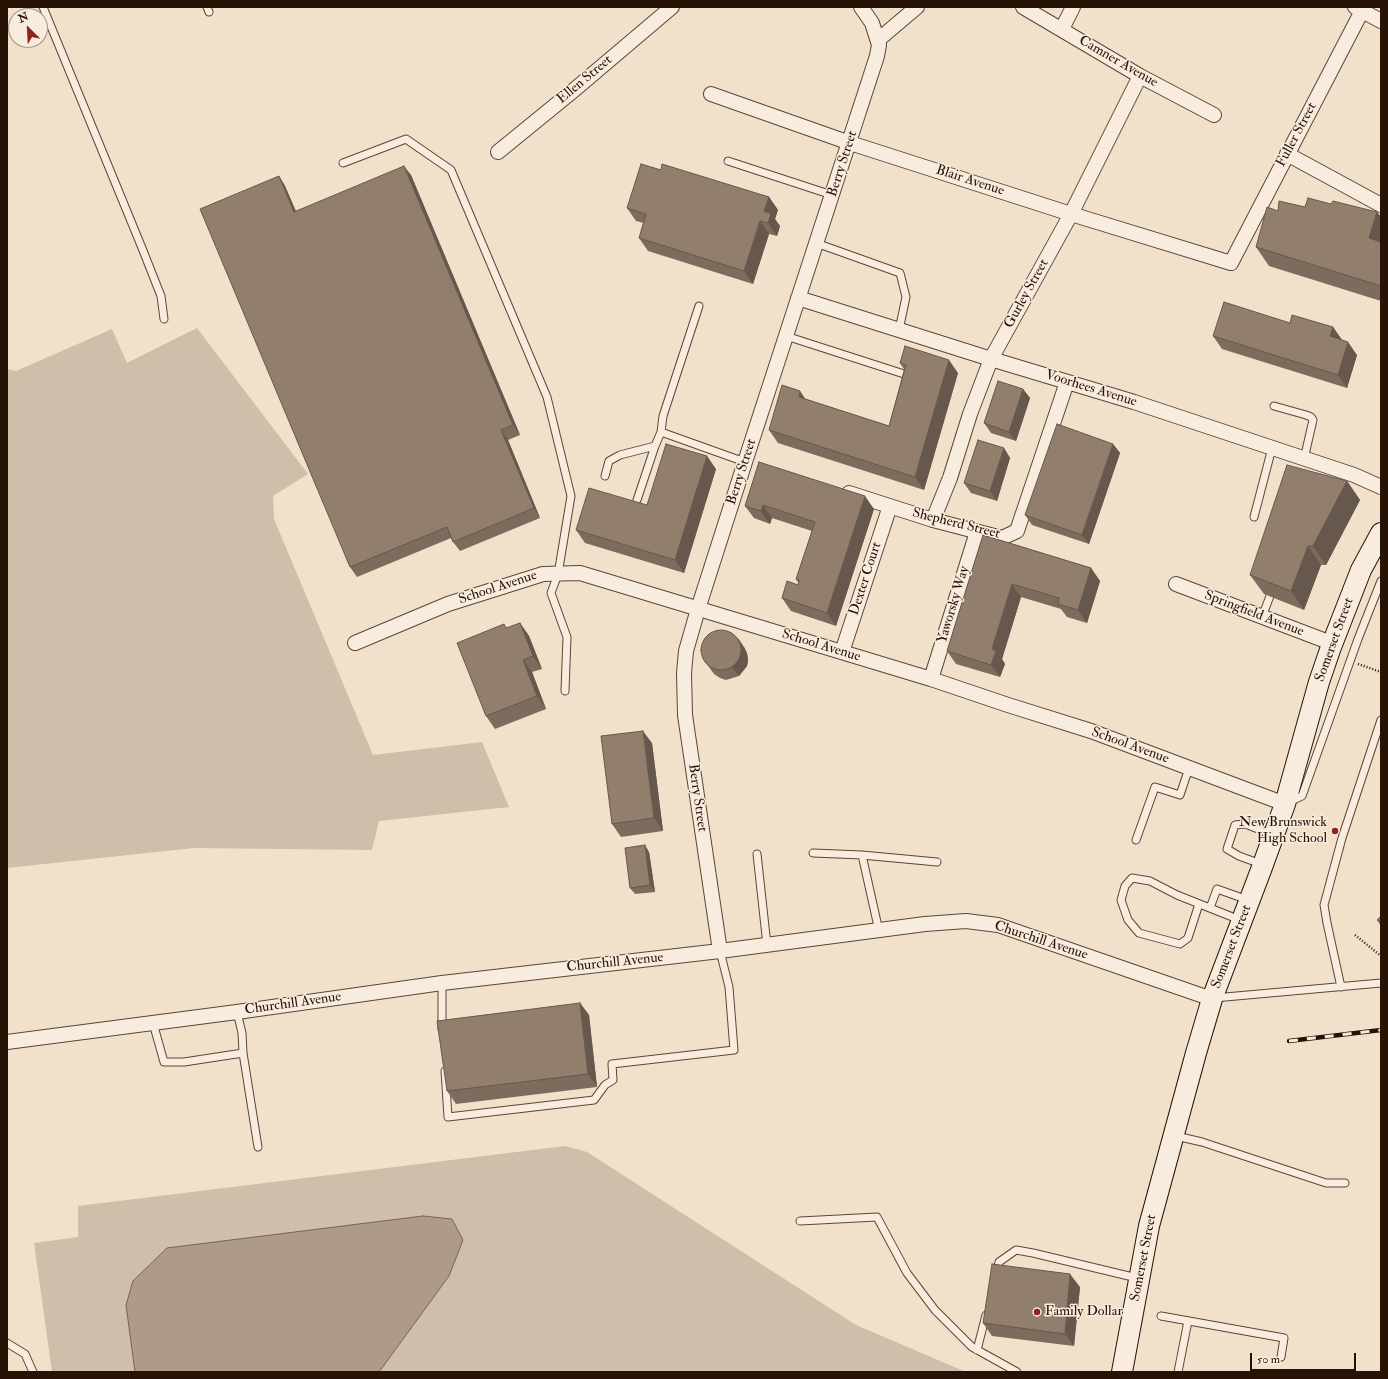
<!DOCTYPE html>
<style>
body{margin:0}
#map{position:relative;width:1388px;height:1379px;overflow:hidden;background:#f2e1ca;font-family:"IM FELL Double Pica",serif}
canvas{display:block}
.frame{position:absolute;inset:0;border:8px solid #271206;pointer-events:none}
.north{position:absolute;left:8px;top:8px;width:40px;height:40px;box-sizing:border-box;background:#f7ecdd;border:1px solid #a49587;border-radius:50%;rotate:336deg;font-size:11px;font-weight:700;line-height:16px;text-align:center;color:#271206}
.north::after{content:'';display:block;margin:auto;width:14px;height:18px;background:#8f2418;clip-path:polygon(50% 0,100% 100%,50% 72%,0 100%)}
.scale{position:absolute;left:1250px;top:1353px;width:106px;height:18px;box-sizing:border-box;border:2px solid #271206;border-top:0;padding-left:5px;font-size:12px;line-height:14px;white-space:nowrap;color:#271206;-webkit-text-stroke:3px #f7ecdd;paint-order:stroke}
</style>
<div id="map">
<canvas width="1388" height="1379"></canvas>
<div class="frame"></div>
<div class="north">N</div>
<div class="scale">50 m</div>
</div>
<script>
const g = document.querySelector('canvas').getContext('2d');
g.lineJoin = 'round';
function fill(path, color) { g.fillStyle = color; g.fill(path, 'evenodd'); }
const toPath = rows => new Path2D(rows.map(r => 'M' + r).join(''));
function trace(path, color, width, dash) { g.strokeStyle = color; g.lineWidth = width; g.lineCap = dash ? 'butt' : 'round'; g.setLineDash(dash || []); g.stroke(path); }
function write(font, color, halo, rows, align = 'center') {
  g.font = font + ' "IM FELL Double Pica",serif'; g.lineWidth = 3; g.setLineDash([]); g.textBaseline = 'middle'; g.strokeStyle = halo; g.fillStyle = color; for (const [text, x, y, turn = 0] of rows) {
    g.save(); g.translate(x, y); g.rotate((+turn || 0) * Math.PI / 180); g.textAlign = isNaN(turn) ? turn : align; if (halo) g.strokeText(text, 0, 0); g.fillText(text, 0, 0); g.restore();
  }
}
const green = toPath([
 [197,328,308,474,273,496,274,519,373,755,482,742,509,807,379,821,372,850,194,848,7,868,7,369,16,371,112,329,127,363],
 [565,1146,587,1152,856,1325,966,1372,52,1372,34,1243,78,1237,78,1206]
]);
const water = toPath([
 [423,1216,452,1219,463,1240,449,1276,379,1372,135,1372,126,1305,133,1281,167,1248,423,1216]
]);
const path = toPath([
 [1358,664,1381,672],
 [1355,935,1381,956]
]);
const lane = toPath([
 [43,7,142,248,161,296,164,319],
 [207,7,209,12],
 [728,161,832,195],
 [343,163,406,139,451,170,547,397,571,496,558,574,551,593,567,637,565,691],
 [816,243,900,273,906,297,899,330],
 [699,306,663,416,661,432,745,462],
 [786,336,904,374],
 [1274,406,1306,415,1311,417,1313,420,1304,459],
 [605,476,609,461,620,455,655,446,661,432],
 [637,500,655,446],
 [1254,517,1272,448],
 [1262,617,1270,596],
 [1289,802,1302,796,1358,639,1381,581],
 [1136,840,1155,787,1180,795,1189,768],
 [813,853,862,855,937,862],
 [757,854,767,945],
 [862,855,879,931],
 [1261,864,1239,856,1227,849,1235,825,1244,824,1248,825,1273,835],
 [1199,904,1188,938,1180,944,1139,933,1128,920,1121,900,1125,886,1132,878,1150,881,1177,895,1240,920],
 [1210,908,1217,889,1248,900],
 [442,983,442,1029],
 [1341,987,1327,923,1324,905,1342,838,1381,720],
 [1214,998,1381,983],
 [153,1023,164,1062,184,1062,243,1053,242,1033,237,1012],
 [243,1053,258,1147],
 [445,1071,448,1117,594,1100,605,1085,613,1080,612,1064,734,1050,729,987,720,951],
 [1176,1136,1202,1142,1326,1183,1345,1183],
 [800,1221,877,1217,907,1273,935,1310,972,1347,1017,1372],
 [996,1274,999,1262,1016,1250,1033,1253,1137,1278],
 [1161,1316,1284,1338,1281,1357],
 [7,1343,25,1354,33,1372],
 [977,1350,986,1315],
 [1178,1372,1188,1321]
]);
const street = toPath([
 [1023,7,1140,76,1214,115],
 [1355,7,1381,21],
 [1062,29,1073,7],
 [878,40,917,7],
 [711,94,850,143,1071,214,1231,263,1364,7],
 [498,152,574,90,672,7],
 [1287,154,1381,205],
 [798,298,991,359,1134,402,1354,475,1381,487],
 [849,493,933,520,1002,538,1017,531,1067,382],
 [933,520,950,478,970,414,991,359,1071,214,1140,76],
 [1176,584,1326,641,1331,647],
 [355,643,448,604,543,574,580,573,931,679,1008,705,1091,731,1285,804],
 [842,652,890,506],
 [931,679,977,532],
 [720,951,685,715,684,673,686,651,698,609,745,462,877,56,879,45,872,23,861,7],
 [7,1042,237,1012,442,983,720,951,925,924,966,921,998,925,1212,999]
]);
const secondary = toPath([
 [1122,1372,1149,1226,1196,1053,1212,999,1261,870,1285,804,1319,682,1331,647,1361,570,1381,533]
]);
const rail = toPath([
 [1289,1041,1381,1030]
]);
const wall = toPath([
 [661,170,769,197,778,210,775,219,780,226,777,236,769,234,753,284,648,251,639,238,644,223,636,221,627,208],
 [411,175,520,435,508,440,540,518,460,551,453,542,451,538,357,577,350,567,279,176,285,186,296,211],
 [1331,204,1377,212,1381,217,1381,301,1269,266,1256,247,1278,211,1305,207],
 [1290,323,1333,327,1342,340,1357,355,1347,388,1222,349,1213,336],
 [900,363,958,373,924,490,778,443,769,430,806,399,889,426,904,369],
 [1023,389,1030,398,1016,441,991,433,984,423],
 [1113,444,1120,453,1089,544,1032,525,1025,515],
 [1004,448,1010,458,997,501,971,493,964,483],
 [759,462,874,509,836,626,791,611,782,598,798,585,798,582,796,579,812,531,772,518,770,524,754,518,745,506],
 [716,469,684,573,585,543,576,530,647,505],
 [1347,481,1360,500,1326,565,1321,565,1304,610,1264,594,1250,575],
 [983,535,1091,568,1100,581,1087,623,1067,617,1061,609,1021,597,1002,659,1005,664,1000,677,956,664,947,651],
 [520,623,529,636,542,669,532,672,546,709,495,729,486,716,507,628],
 [744,647,747,653,748,660,747,666,739,676,726,680,720,678,714,674,703,659],
 [652,743,663,831,621,837,612,824],
 [649,852,655,892,635,894,630,888],
 [1381,916,1381,926,1377,920],
 [580,1003,589,1015,597,1087,456,1104,447,1091],
 [1080,1287,1074,1346,992,1336,983,1323]
]);
const shadedWall = toPath([
 [404,166,411,175,520,435,513,425],
 [279,176,285,186,300,222,294,212],
 [769,197,778,210,775,219,780,226,777,236,768,223,764,211],
 [1377,212,1381,217,1381,255,1369,238],
 [760,221,769,234,753,284,744,271],
 [1333,327,1342,340,1330,336],
 [1348,342,1357,355,1347,388,1338,375],
 [949,360,958,373,924,490,915,477],
 [1023,389,1030,398,1016,441,1009,432],
 [800,391,809,404,799,397],
 [501,430,508,440,540,518,534,508],
 [1113,444,1120,453,1089,544,1082,535],
 [1004,448,1010,458,997,501,990,491],
 [707,456,716,469,684,573,675,560],
 [1347,481,1360,500,1326,565,1313,546],
 [865,496,874,509,836,626,827,613],
 [763,505,772,518,770,524,761,511],
 [1308,546,1321,565,1304,610,1291,591],
 [1091,568,1100,581,1087,623,1078,610],
 [1012,584,1021,597,1002,659,1005,664,1000,677,991,665,992,649],
 [520,623,529,636,542,669,533,656],
 [738,638,744,647,747,653,748,660,747,666,739,676,732,667],
 [523,660,532,672,546,709,537,696],
 [643,731,652,743,663,831,654,818],
 [645,845,649,852,655,892,650,885],
 [580,1003,589,1015,597,1087,588,1074],
 [1070,1274,1080,1287,1074,1346,1065,1334]
]);
const building = toPath([
 [641,164,661,170,662,164,769,197,764,211,771,214,768,223,760,221,744,271,639,238,646,214,627,208,641,164],
 [404,166,513,425,501,430,534,508,453,542,447,527,350,567,200,209,279,176,294,212,404,166],
 [1308,198,1331,204,1333,201,1377,212,1369,238,1381,242,1381,286,1256,247,1267,207,1278,211,1279,201,1305,207,1308,198],
 [1224,302,1290,323,1292,315,1333,327,1330,336,1348,342,1338,375,1213,336,1224,302],
 [905,346,949,360,915,477,769,430,782,385,800,391,799,397,889,426,906,365,900,363,905,346],
 [998,381,1023,389,1009,432,984,423,998,381],
 [1057,424,1113,444,1082,535,1025,515,1057,424],
 [978,440,1004,448,990,491,964,483,978,440],
 [666,444,707,456,675,560,576,530,589,488,647,505,666,444],
 [759,462,865,496,827,613,782,598,787,581,798,585,799,580,796,579,815,522,763,505,761,511,745,506,759,462],
 [1287,465,1347,481,1313,546,1308,546,1291,591,1250,575,1287,465],
 [983,535,1091,568,1078,610,1058,604,1059,598,1012,584,992,649,996,651,991,665,947,651,983,535],
 [520,623,533,656,523,660,537,696,486,716,457,643,504,624,506,628,520,623],
 '701 650a20 20 0 1 1 40 0a20 20 0 1 1-40 0Z',
 [643,731,654,818,612,824,601,736,643,731],
 [645,845,650,885,630,888,625,848,645,845],
 [1381,916,1381,922,1377,920,1381,916],
 [580,1003,588,1074,447,1091,437,1021,580,1003],
 [992,1264,1070,1274,1065,1334,983,1323,992,1264]
]);
const markers = [
 [1335,831,4,"#8f2418"],
 [1037,1312,4,"#8f2418"]
];
const streetNames = [
 ["Camner Avenue",1118,62,30],
 ["Ellen Street",585,80,-40],
 ["Fuller Street",1297,135,-62],
 ["Berry Street",843,164,-72],
 ["Blair Avenue",970,181,18],
 ["Gurley Street",1027,294,-61],
 ["Voorhees Avenue",1091,389,17],
 ["Berry Street",742,472,-72],
 ["Shepherd Street",956,524,14],
 ["Dexter Court",866,579,-72],
 ["School Avenue",498,588,-18],
 ["Yaworsky Way",954,605,-73],
 ["Springfield Avenue",1254,614,21],
 ["Somerset Street",1335,640,-70],
 ["School Avenue",821,646,17],
 ["School Avenue",1130,746,20],
 ["Berry Street",697,798,82],
 ["Churchill Avenue",1041,941,18],
 ["Somerset Street",1232,947,-69],
 ["Churchill Avenue",615,963,-6],
 ["Churchill Avenue",293,1004,-8],
 ["Somerset Street",1144,1258,-79]
];
const poiNames = [
 ["New Brunswick",1327,823],
 ["High School",1327,839],
 ["Family Dollar",1045,1312,"left"]
];
fill(green, '#cfbea9');
fill(water, '#ad9b87');
trace(water, '#776453', 1);
trace(lane, '#5a4637', 9);
trace(street, '#5a4637', 16);
trace(secondary, '#271206', 22);
trace(path, '#271206', 2.5, [1, 2]);
trace(lane, '#f7ecdd', 7);
trace(street, '#f7ecdd', 14);
trace(secondary, '#f7ecdd', 20);
trace(rail, '#271206', 4.5);
trace(rail, '#f7ecdd', 3, [9]);
fill(wall, '#7d6c5d');
fill(shadedWall, '#66584c');
fill(building, '#917e6c');
trace(building, '#66584c', 1);
for (const [x, y, r, color] of markers) { const dot = new Path2D(); dot.arc(x, y, r, 0, 2 * Math.PI); g.fillStyle = color; g.fill(dot); trace(dot, '#f7ecdd', 1.5); }
write('14px', '#271206', '#f7ecdd', streetNames);
write('14px', '#271206', '#f7ecdd', poiNames, 'right');
</script>
